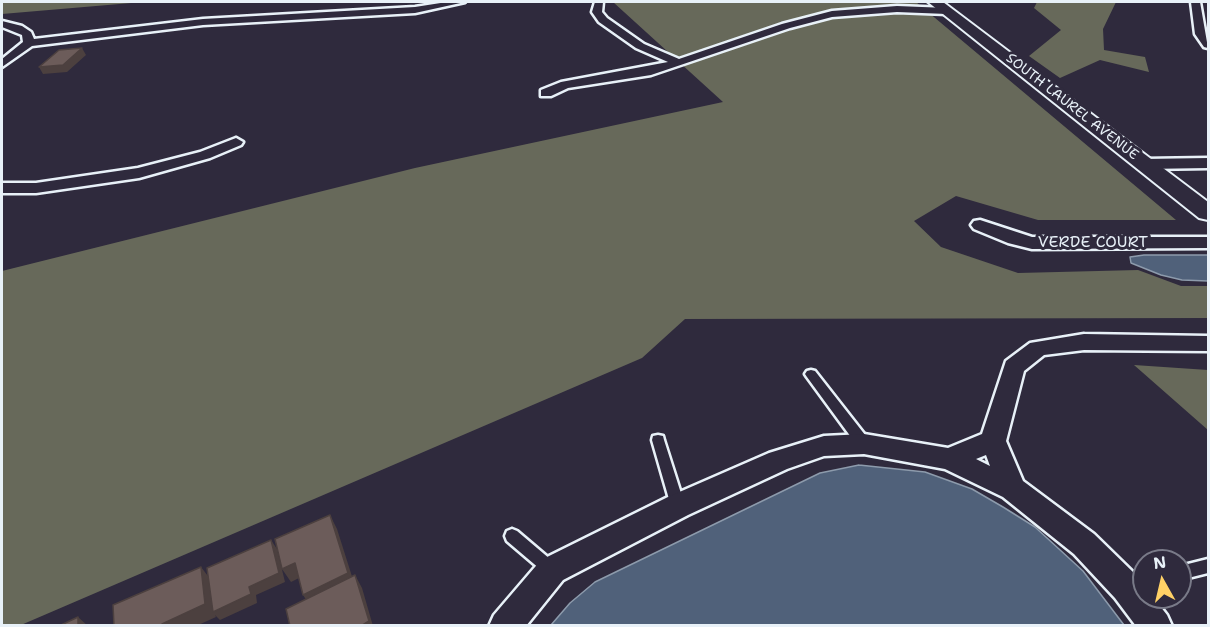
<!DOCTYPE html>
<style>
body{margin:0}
#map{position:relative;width:1210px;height:627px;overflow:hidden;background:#2f2a3d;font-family:"Shantell Sans",sans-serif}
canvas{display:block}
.frame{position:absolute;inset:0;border:3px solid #e8f1f8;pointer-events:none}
.north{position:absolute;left:1132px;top:549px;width:60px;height:60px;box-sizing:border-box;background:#2f2a3d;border:2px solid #797a88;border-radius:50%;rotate:352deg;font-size:16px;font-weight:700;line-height:24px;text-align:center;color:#e8f1f8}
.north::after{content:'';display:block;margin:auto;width:21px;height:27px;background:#ffd166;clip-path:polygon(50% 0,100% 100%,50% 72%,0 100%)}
</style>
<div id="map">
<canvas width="1210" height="627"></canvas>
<div class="frame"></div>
<div class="north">N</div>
</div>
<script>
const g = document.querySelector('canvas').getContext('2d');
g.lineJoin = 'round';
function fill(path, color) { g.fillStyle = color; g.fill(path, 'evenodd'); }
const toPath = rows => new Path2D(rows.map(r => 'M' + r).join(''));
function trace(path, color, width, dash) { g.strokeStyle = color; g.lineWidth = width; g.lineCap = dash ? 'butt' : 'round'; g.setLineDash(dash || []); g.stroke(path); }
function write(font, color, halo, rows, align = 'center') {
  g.font = font + ' "Shantell Sans",sans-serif'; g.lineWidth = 6; g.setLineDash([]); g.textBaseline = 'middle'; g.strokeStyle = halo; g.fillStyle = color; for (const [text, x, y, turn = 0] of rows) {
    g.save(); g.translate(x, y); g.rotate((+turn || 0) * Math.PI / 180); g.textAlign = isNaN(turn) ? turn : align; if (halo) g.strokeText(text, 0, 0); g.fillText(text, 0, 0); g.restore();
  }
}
const green = toPath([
 [2,2,143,2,2,14],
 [613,2,916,2,1176,220,1038,220,956,196,914,221,941,247,1018,273,1138,270,1181,286,1208,286,1208,318,685,319,642,358,21,625,2,626,2,271,415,168,723,102],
 [1037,2,1116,2,1103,29,1104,50,1145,57,1149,72,1100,60,1060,78,1029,56,1061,30,1034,8],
 [1134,365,1208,370,1208,430]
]);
const water = toPath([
 [1144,255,1208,255,1208,281,1182,280,1161,275,1131,263,1130,257,1144,255],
 [859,465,925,472,972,489,1003,507,1035,527,1083,571,1124,625,551,625,570,603,595,582,820,473,859,465]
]);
const lane = toPath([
 [811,370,815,371,869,440,870,444,869,448,864,449,859,448,807,377,805,374,807,371,811,370],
 [658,435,663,436,664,440,685,506,683,510,678,512,673,510,671,506,652,440,653,436,658,435],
 [512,529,517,531,557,565,560,570,557,575,552,577,547,575,507,541,505,536,507,531,512,529],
 [1208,559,1208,573,1180,580,1180,566,1208,559]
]);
const street = toPath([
 [447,2,465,2,415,13,203,25,32,46,2,67,2,59,23,42,22,35,2,27,2,21,22,26,31,32,34,39,203,19,415,7,447,2],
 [595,2,603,2,602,12,607,18,644,44,679,59,782,24,832,11,897,6,947,8,952,11,947,14,897,12,832,17,790,28,651,75,568,88,551,96,541,96,541,90,561,82,668,62,636,48,599,22,592,12,595,2],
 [1191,2,1200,2,1208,48,1204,47,1195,34,1191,2],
 [236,138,243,142,241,145,210,158,139,178,36,193,2,193,2,183,36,183,138,168,200,152,236,138],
 [1208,158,1208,168,1145,169,1137,164,1145,159,1208,158],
 [980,220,1032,237,1208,237,1208,248,1032,249,1008,243,974,229,971,225,974,221,980,220],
 [1084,334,1208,336,1208,351,1084,350,1044,355,1024,371,1006,441,1023,481,1094,534,1137,576,1144,585,1144,597,1153,597,1167,615,1172,626,1136,626,1115,598,1074,554,1003,497,945,469,864,454,824,456,787,469,688,515,563,580,526,626,489,626,494,615,541,560,668,497,769,453,824,436,864,434,948,448,982,434,1006,361,1030,343,1084,334],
 [986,455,990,466,976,459,986,455]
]);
const secondary = toPath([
 [928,2,943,2,1208,202,1208,220,1199,218,928,2]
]);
const shadedWall = toPath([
 [82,48,86,55,67,72,43,74,39,67],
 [330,515,337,529,355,586,311,607,303,595],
 [271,540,277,549,285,582,256,595,257,603,220,620,215,615,216,617,196,626,162,626,162,624,201,567,211,580,249,587],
 [295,563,303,576,291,582,282,569],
 [355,575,362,588,373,626,361,626],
 [78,617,88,626,78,626]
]);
const building = toPath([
 [82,48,63,65,39,67,59,50,82,48],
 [330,515,348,573,303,595,295,563,282,569,275,539,330,515],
 [271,540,279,573,249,587,251,594,213,612,207,568,271,540],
 [201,567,205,604,162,624,162,626,114,626,113,605,201,567],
 [355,575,369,621,361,626,290,626,286,609,355,575],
 [78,617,78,626,59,626,78,617]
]);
const farStreetnames = [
 ["SOUTH LAUREL AVENUE",1072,107,38]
];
const streetNames = [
 ["VERDE COURT",1093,243]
];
fill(green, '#67695a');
fill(water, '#50617a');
trace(water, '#8d9bac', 1.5);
trace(lane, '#e8f1f8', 5);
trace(street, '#e8f1f8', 5);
trace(secondary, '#e8f1f8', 4);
fill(lane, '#2f2a3d');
fill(street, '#2f2a3d');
fill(secondary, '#2f2a3d');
fill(shadedWall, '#4c403f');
fill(building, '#6c5c5a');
trace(building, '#4c403f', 1.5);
write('14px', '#e8f1f8', '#2f2a3d', farStreetnames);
write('16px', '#e8f1f8', '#2f2a3d', streetNames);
</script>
